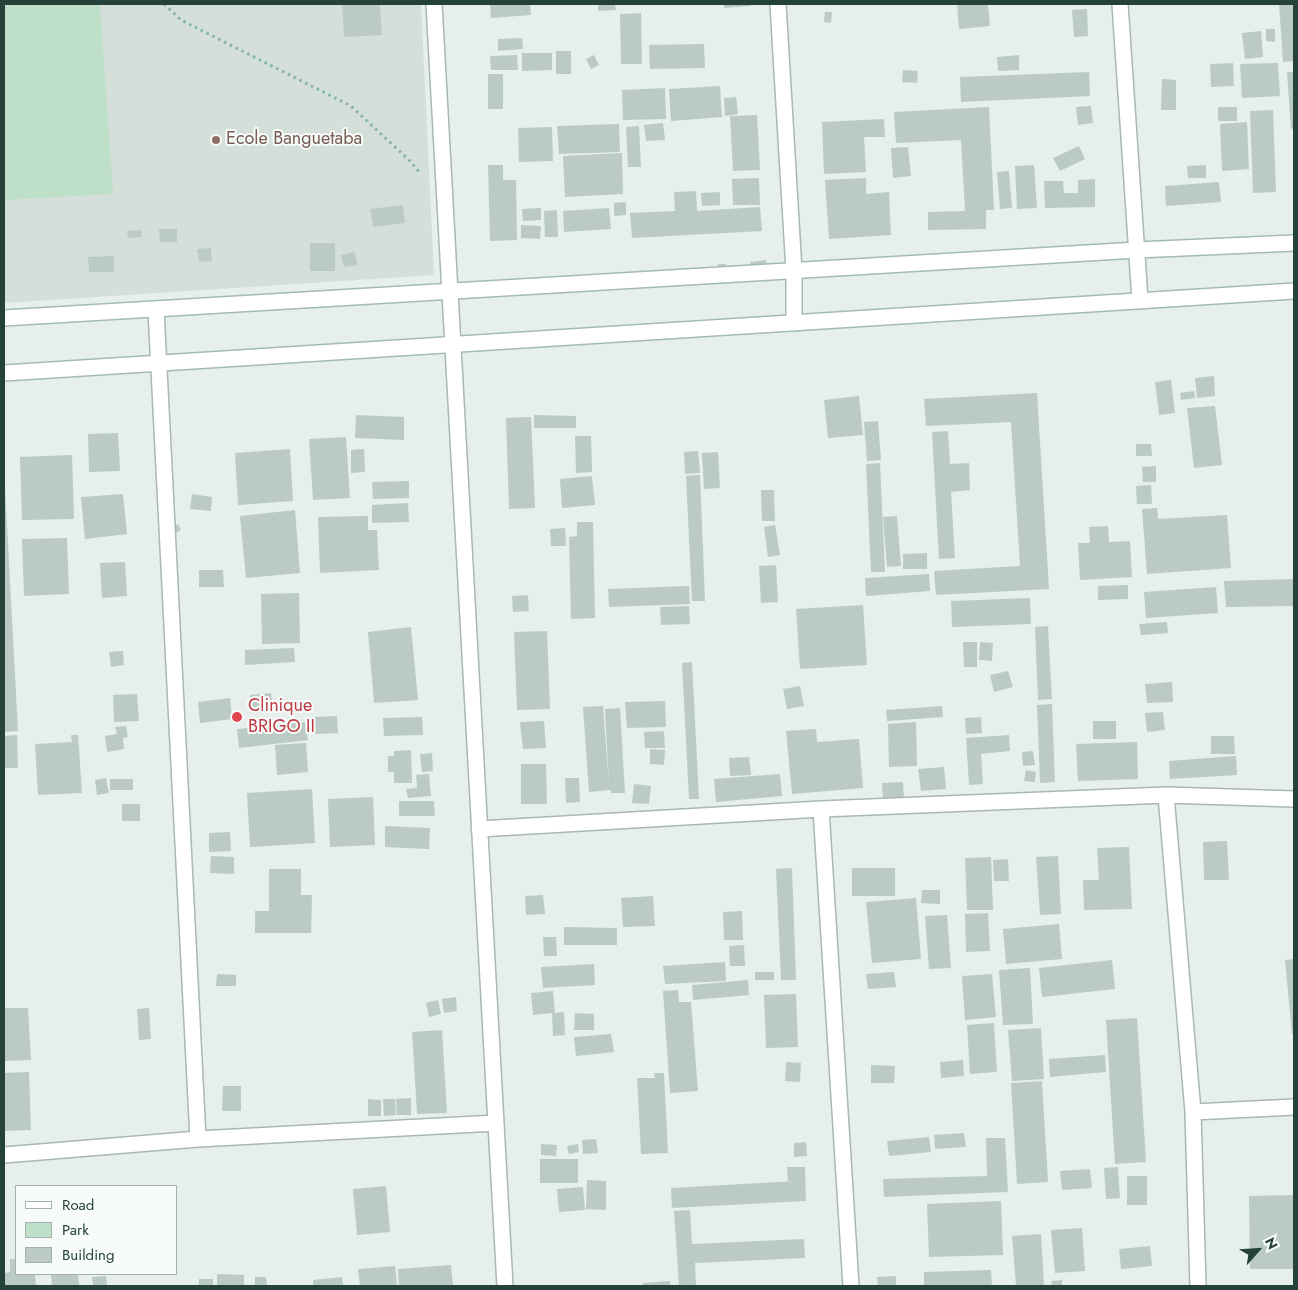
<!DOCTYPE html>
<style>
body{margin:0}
#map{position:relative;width:1298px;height:1290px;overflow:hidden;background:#e6efeb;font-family:Jost,sans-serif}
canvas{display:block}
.frame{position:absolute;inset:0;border:5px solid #24423a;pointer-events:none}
.legend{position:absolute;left:15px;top:1185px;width:162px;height:90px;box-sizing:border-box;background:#f7fbf9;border:1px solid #a3b1ad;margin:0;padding:6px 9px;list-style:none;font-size:15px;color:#24423a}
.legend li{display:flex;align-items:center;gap:10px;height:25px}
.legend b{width:25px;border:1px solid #a3b1ad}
.north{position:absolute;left:1233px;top:1225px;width:50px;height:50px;-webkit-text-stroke:4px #f7fbf9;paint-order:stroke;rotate:64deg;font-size:14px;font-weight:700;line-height:20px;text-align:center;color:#24423a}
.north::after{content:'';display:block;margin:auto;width:18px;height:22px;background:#24423a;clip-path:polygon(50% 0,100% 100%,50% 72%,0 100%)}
</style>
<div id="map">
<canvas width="1298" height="1290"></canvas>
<div class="frame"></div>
<ul class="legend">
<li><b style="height:6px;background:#fff"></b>Road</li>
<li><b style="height:14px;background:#bfe0c8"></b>Park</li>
<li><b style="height:14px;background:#bbcac4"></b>Building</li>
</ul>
<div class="north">N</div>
</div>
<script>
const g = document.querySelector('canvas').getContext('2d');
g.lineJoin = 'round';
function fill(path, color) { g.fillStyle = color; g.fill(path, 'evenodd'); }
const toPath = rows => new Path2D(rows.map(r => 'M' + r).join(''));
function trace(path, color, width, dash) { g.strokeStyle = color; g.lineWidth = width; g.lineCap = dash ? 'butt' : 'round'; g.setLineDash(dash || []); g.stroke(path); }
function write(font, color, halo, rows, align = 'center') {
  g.font = font + ' Jost,sans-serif'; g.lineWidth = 4; g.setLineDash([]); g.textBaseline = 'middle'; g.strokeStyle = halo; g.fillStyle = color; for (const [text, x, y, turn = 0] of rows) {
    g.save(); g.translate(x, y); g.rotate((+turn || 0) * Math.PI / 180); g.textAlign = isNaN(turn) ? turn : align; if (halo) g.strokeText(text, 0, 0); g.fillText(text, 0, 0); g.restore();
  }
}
const built = toPath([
 [4,4,421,4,434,275,4,303]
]);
const green = toPath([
 [4,4,100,4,113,194,4,200]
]);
const building = toPath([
 [342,4,380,4,382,35,344,37],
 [490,4,530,4,531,15,491,18],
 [598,4,615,4,616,10,598,11],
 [724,4,751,4,751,6,724,8],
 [957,4,988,4,990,26,959,29],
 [1279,4,1294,4,1294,61,1283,62],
 [1087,9,1088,36,1074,37,1072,10],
 [825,12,832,12,831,23,824,22],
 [641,13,642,64,621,64,620,14],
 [1266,29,1275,29,1275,42,1266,41],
 [1261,31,1263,57,1245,59,1242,33],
 [522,38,523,49,498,51,498,39],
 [704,44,705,68,650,69,649,45],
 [556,51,571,51,571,74,556,74],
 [522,53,552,53,552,70,522,71],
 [517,55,518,70,491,70,490,56],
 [594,55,599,65,591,69,586,59],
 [1019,55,1019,70,998,71,997,57],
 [1233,63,1234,86,1211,87,1210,64],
 [1278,63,1280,96,1242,98,1240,64],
 [903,70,918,71,917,83,902,82],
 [1089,72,1090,96,961,102,960,77],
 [1287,72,1294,72,1294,128,1291,129],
 [488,74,503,74,503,109,488,109],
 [1162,79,1176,80,1176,110,1161,110],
 [720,86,722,117,671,121,669,89],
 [665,88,666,119,623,120,622,90],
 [736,97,738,114,725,116,724,98],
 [1091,106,1093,123,1078,125,1076,107],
 [989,107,994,210,986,210,986,229,928,230,928,212,965,211,961,140,896,143,894,112],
 [1218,107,1237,107,1237,121,1218,121],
 [1273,110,1276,192,1253,193,1250,111],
 [757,115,760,170,733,171,730,116],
 [884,119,885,137,864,137,866,172,824,174,822,122],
 [1247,122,1249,169,1222,171,1220,124],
 [663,123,665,140,646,141,644,125],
 [619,124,620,152,559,154,557,126],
 [639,126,641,167,628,167,626,127],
 [552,127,553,161,519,162,518,128],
 [1079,146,1085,159,1060,171,1053,158],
 [908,147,911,176,893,178,891,148],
 [622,153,623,194,565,197,563,156],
 [488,165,503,165,503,180,516,180,517,240,490,241],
 [1034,165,1037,208,1017,209,1015,166],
 [1206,165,1206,178,1188,178,1187,166],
 [1009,171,1012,208,1000,209,997,172],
 [759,178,760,205,733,205,732,179],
 [866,178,866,194,889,192,891,235,829,239,825,180],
 [1095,179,1095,207,1045,208,1044,181,1063,181,1064,193,1078,193,1078,180],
 [1219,182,1221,202,1166,206,1165,186],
 [696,191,697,211,760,207,762,231,632,238,630,213,675,211,674,192],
 [720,192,720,205,702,206,701,193],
 [626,202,626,215,614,216,614,203],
 [403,205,405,223,373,227,370,209],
 [541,208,541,220,523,221,522,209],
 [609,208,611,229,564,232,563,211],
 [557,210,558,237,545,237,544,211],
 [521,225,541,226,540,239,521,238],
 [159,229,177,229,177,242,160,242],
 [141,230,142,237,128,238,127,231],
 [310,243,335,243,335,271,310,271],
 [211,248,212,261,199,262,197,249],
 [355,252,357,265,344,267,341,255],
 [114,256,114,272,89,272,88,257],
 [766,260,767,271,752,273,750,262],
 [718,264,726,264,726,273,718,273],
 [1214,376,1215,396,1197,398,1195,378],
 [1171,380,1175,413,1159,415,1155,382],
 [1194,391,1195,398,1181,400,1180,393],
 [1037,393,1049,589,936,595,934,571,1020,566,1011,422,926,426,924,399],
 [859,396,863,435,828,438,824,400],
 [1215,406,1222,465,1194,468,1187,408],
 [356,415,404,417,404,440,355,438],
 [534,415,576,416,576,428,534,428],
 [531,417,535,508,509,509,506,418],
 [878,421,881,460,867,461,864,422],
 [948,431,950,464,969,463,970,490,951,492,955,558,939,559,932,432],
 [118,433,120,471,89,472,88,434],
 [575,436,591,436,592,472,576,473],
 [346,437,350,498,313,500,309,439],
 [1136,444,1151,444,1152,456,1136,456],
 [290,449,293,501,238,505,235,453],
 [364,449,365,472,351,473,351,450],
 [698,451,700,473,685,474,684,452],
 [718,452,720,488,704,489,702,453],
 [72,455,74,519,22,520,20,457],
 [880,463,885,572,871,572,866,464],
 [1156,466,1156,482,1143,482,1142,467],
 [700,475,705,601,692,601,686,476],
 [592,476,595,505,562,508,560,479],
 [409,481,409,498,373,499,372,482],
 [1151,485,1152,504,1137,504,1136,486],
 [4,488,5,488,18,731,4,732],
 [761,490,774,490,775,521,762,521],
 [123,494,127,534,85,539,81,497],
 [192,494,212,497,211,511,190,509],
 [408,503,409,522,372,523,372,505],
 [1157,508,1158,519,1227,515,1231,568,1147,574,1142,509],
 [295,510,300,573,246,578,240,516],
 [368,516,368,530,377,530,379,570,320,573,318,517],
 [897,516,901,566,887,567,883,517],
 [577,522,593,522,595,618,571,619,569,537,577,536],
 [178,524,181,530,174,534,171,527],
 [775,525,780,555,768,557,764,527],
 [1108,526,1109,542,1130,541,1132,577,1080,580,1078,543,1090,543,1089,527],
 [565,528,566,546,551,546,550,529],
 [67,538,69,594,24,596,22,539],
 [927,553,927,569,903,569,903,554],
 [125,562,127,596,102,598,100,563],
 [776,565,778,602,761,603,759,566],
 [199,570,223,570,224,587,199,587],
 [929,574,930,591,866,596,865,578],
 [1294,579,1294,606,1226,607,1224,581],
 [1128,585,1128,599,1098,600,1098,586],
 [689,586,690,604,609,607,608,589],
 [1216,587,1218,613,1146,618,1144,592],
 [299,593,300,643,262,644,261,594],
 [528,595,529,611,513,612,512,596],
 [1030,598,1031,624,952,627,951,601],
 [863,605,867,665,800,669,796,609],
 [689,606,690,624,661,625,660,607],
 [1167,622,1168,633,1141,635,1139,624],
 [1048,626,1052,699,1038,700,1035,627],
 [411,627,418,700,374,703,368,632],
 [547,631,550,709,517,710,514,632],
 [963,642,977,642,977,667,964,667],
 [980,642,993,643,992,661,979,660],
 [294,648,295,662,245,665,245,650],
 [123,651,124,665,111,667,109,652],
 [692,662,699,799,689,799,682,663],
 [1008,671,1013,687,994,692,990,675],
 [1172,682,1173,702,1147,703,1145,684],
 [800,686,804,706,787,709,783,689],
 [271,693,273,711,252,713,250,695],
 [137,694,139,721,114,722,113,695],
 [230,698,232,719,200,723,198,702],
 [665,701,666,727,627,728,625,702],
 [1052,704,1055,782,1040,783,1037,705],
 [603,706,609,785,605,709,620,708,625,793,611,793,611,790,589,792,583,707],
 [942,706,943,717,887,721,886,710],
 [1163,712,1165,730,1147,732,1145,713],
 [337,716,338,733,315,734,314,717],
 [422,717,423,735,384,736,383,718],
 [981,717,982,733,966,734,965,718],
 [544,721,546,748,523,749,520,722],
 [1093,721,1116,721,1116,739,1093,739],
 [305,722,308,740,239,748,237,729],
 [916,722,917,766,889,767,888,724],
 [126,726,128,737,123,738,124,749,107,752,105,736,117,734,115,727],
 [816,729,817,742,859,739,863,788,792,794,786,731],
 [664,731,665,748,645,748,644,732],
 [17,735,18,768,4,768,4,736],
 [71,735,78,735,82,793,38,795,35,744,72,742],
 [1009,735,1010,751,981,754,983,784,969,785,966,738],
 [1211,736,1234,736,1235,754,1211,754],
 [1137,742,1138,779,1078,781,1076,744],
 [306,743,308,772,277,775,275,745],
 [650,749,665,750,664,765,650,764],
 [411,750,412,783,394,783,394,772,388,772,388,756,394,756,394,751],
 [1033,751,1035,765,1023,766,1022,752],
 [432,753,433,771,422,772,420,754],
 [1236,756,1237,775,1170,779,1169,761],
 [749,757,751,775,730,776,729,758],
 [521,764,546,764,547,804,521,804],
 [944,767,946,789,921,791,918,769],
 [1026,770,1036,772,1035,782,1024,781],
 [429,774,431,796,408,798,406,789,417,788,416,775],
 [780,774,782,796,716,802,714,779],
 [106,778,109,793,97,795,95,780],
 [565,778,579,778,580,802,566,803],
 [110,779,133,779,133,790,110,790],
 [903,782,904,800,883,800,882,783],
 [634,784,651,786,649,804,632,803],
 [312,789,315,843,250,847,247,793],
 [373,797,375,845,330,847,328,799],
 [399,801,434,801,435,816,399,816],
 [122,804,140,804,140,821,122,821],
 [385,826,430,828,429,849,385,847],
 [230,832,231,851,209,852,209,833],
 [1227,841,1229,880,1204,880,1203,842],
 [1129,847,1132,909,1084,910,1083,880,1099,880,1097,848],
 [211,856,234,857,234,874,210,873],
 [1058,856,1061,914,1040,915,1036,857],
 [991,857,993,910,967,910,965,858],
 [1008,859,1009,881,994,881,993,860],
 [792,868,796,980,781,980,776,869],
 [852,868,895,868,895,896,852,896],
 [269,869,301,869,301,895,312,895,311,933,255,933,255,911,269,911],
 [922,890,940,890,940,904,921,903],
 [543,895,545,914,526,915,525,896],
 [653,896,655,926,623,927,621,898],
 [916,898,921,959,872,963,866,902],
 [742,911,743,940,724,940,723,912],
 [988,913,990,951,966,952,965,914],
 [947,915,951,968,929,969,925,916],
 [1059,924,1062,959,1006,964,1003,929],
 [564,927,617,928,617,945,564,945],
 [543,937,556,937,557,956,544,956],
 [744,945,745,966,730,966,729,946],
 [1294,959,1294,1034,1292,1034,1285,960],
 [1112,960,1115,989,1042,997,1039,968],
 [725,962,726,981,665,984,663,966],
 [594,964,595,985,543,988,541,967],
 [1030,968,1033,1024,1003,1025,999,970],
 [755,972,774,972,774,980,755,980],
 [894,972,896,987,868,989,866,974],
 [217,974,236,975,236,986,216,986],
 [992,974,996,1017,965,1020,962,976],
 [748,980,749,995,693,1000,692,985],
 [678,990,679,1002,691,1002,698,1091,670,1093,663,991],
 [553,991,555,1013,564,1012,565,1035,553,1036,552,1013,533,1015,531,993],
 [796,994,798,1047,766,1048,764,995],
 [456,997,457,1011,444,1013,442,999],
 [438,1000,441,1014,429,1017,426,1003],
 [4,1008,28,1008,31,1060,4,1061],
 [149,1008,151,1039,139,1040,137,1009],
 [575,1013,594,1014,594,1030,574,1030],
 [1137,1018,1146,1162,1115,1164,1106,1020],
 [994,1023,997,1072,970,1074,967,1025],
 [1041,1028,1044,1079,1012,1081,1008,1030],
 [442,1030,447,1113,417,1114,412,1032],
 [611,1034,614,1052,576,1056,574,1037],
 [1105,1055,1106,1072,1050,1077,1049,1059],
 [963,1060,964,1076,941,1078,940,1062],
 [786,1062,801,1063,800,1082,785,1081],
 [871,1065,895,1066,894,1083,871,1083],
 [29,1072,31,1130,4,1131,4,1073],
 [654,1073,664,1073,668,1153,641,1154,637,1078,655,1078],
 [1042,1081,1048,1182,1017,1184,1011,1083],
 [223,1086,241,1086,241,1111,222,1111],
 [411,1098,411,1115,397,1115,396,1099],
 [368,1099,381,1100,381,1116,368,1116],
 [383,1099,395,1099,396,1115,384,1116],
 [964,1133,966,1147,935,1149,934,1135],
 [929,1137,931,1152,889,1156,887,1141],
 [986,1138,1005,1138,1008,1192,884,1197,883,1179,987,1176],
 [596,1139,598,1153,583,1154,582,1140],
 [806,1142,807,1156,794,1157,794,1143],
 [541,1144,557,1145,556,1156,541,1155],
 [578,1144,579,1152,569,1154,567,1146],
 [540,1159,578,1159,578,1183,540,1183],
 [787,1167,805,1167,806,1201,672,1208,671,1188,796,1181,788,1181],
 [1118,1167,1120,1198,1106,1199,1104,1168],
 [1090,1169,1092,1188,1062,1190,1060,1171],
 [1127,1176,1147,1176,1147,1205,1127,1205],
 [587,1180,606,1181,606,1210,586,1209],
 [386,1186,390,1232,357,1235,353,1189],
 [583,1187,585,1210,559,1212,557,1189],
 [1294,1195,1294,1269,1250,1269,1249,1196],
 [1001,1201,1003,1255,929,1257,927,1204],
 [690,1210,692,1244,804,1239,805,1258,695,1263,696,1286,679,1286,674,1211],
 [1082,1228,1085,1271,1055,1273,1051,1230],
 [1041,1234,1044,1286,1016,1286,1012,1236],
 [1150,1246,1152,1266,1121,1269,1119,1249],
 [10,1259,16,1259,16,1274,35,1274,36,1286,4,1286,4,1273,10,1272],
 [451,1265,453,1286,399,1286,398,1269],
 [395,1266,397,1286,360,1286,358,1269],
 [991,1270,992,1286,924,1286,924,1272],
 [78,1274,79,1286,52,1286,51,1275],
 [217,1274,244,1275,244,1286,217,1285],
 [106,1276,107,1286,93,1286,92,1277],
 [896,1276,896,1286,878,1286,877,1277],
 [255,1277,266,1277,267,1286,255,1286],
 [342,1277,343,1286,313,1286,313,1280],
 [199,1279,213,1279,213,1286,199,1286],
 [1062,1280,1062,1286,1052,1286,1051,1281],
 [670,1281,671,1286,643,1286,643,1283]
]);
const path = toPath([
 [164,4,181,20,351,106,410,161,420,173]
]);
const street = toPath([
 [434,4,505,1286],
 [778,4,794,271,794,323],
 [1120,4,1140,300],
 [156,310,198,1139],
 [1166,795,1193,1112,1198,1286],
 [821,809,851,1286],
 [479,829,821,809,1166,795,1294,799],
 [1193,1112,1294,1107],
 [4,1155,198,1139,496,1123]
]);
const secondary = toPath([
 [4,318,1137,250,1294,243],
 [4,373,1294,291]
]);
const markers = [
 [216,140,5,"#8d6e63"],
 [237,717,6,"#e0444e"]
];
const educationNames = [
 ["Ecole Banguetaba",226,140]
];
const healthNames = [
 ["Clinique",248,707],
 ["BRIGO II",248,728]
];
fill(built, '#d4dfda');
fill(green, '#bfe0c8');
fill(building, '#bbcac4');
trace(street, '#a8b8b2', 18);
trace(secondary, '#a4bbb3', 18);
trace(path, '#86b3a5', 3, [2.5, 4]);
trace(street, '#fff', 15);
trace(secondary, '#fff', 15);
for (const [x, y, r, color] of markers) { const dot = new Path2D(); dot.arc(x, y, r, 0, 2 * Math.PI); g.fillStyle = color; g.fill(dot); trace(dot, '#f7fbf9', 2); }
write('18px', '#785e54', '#f7fbf9', educationNames, 'left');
write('18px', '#be3a42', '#f7fbf9', healthNames, 'left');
</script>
